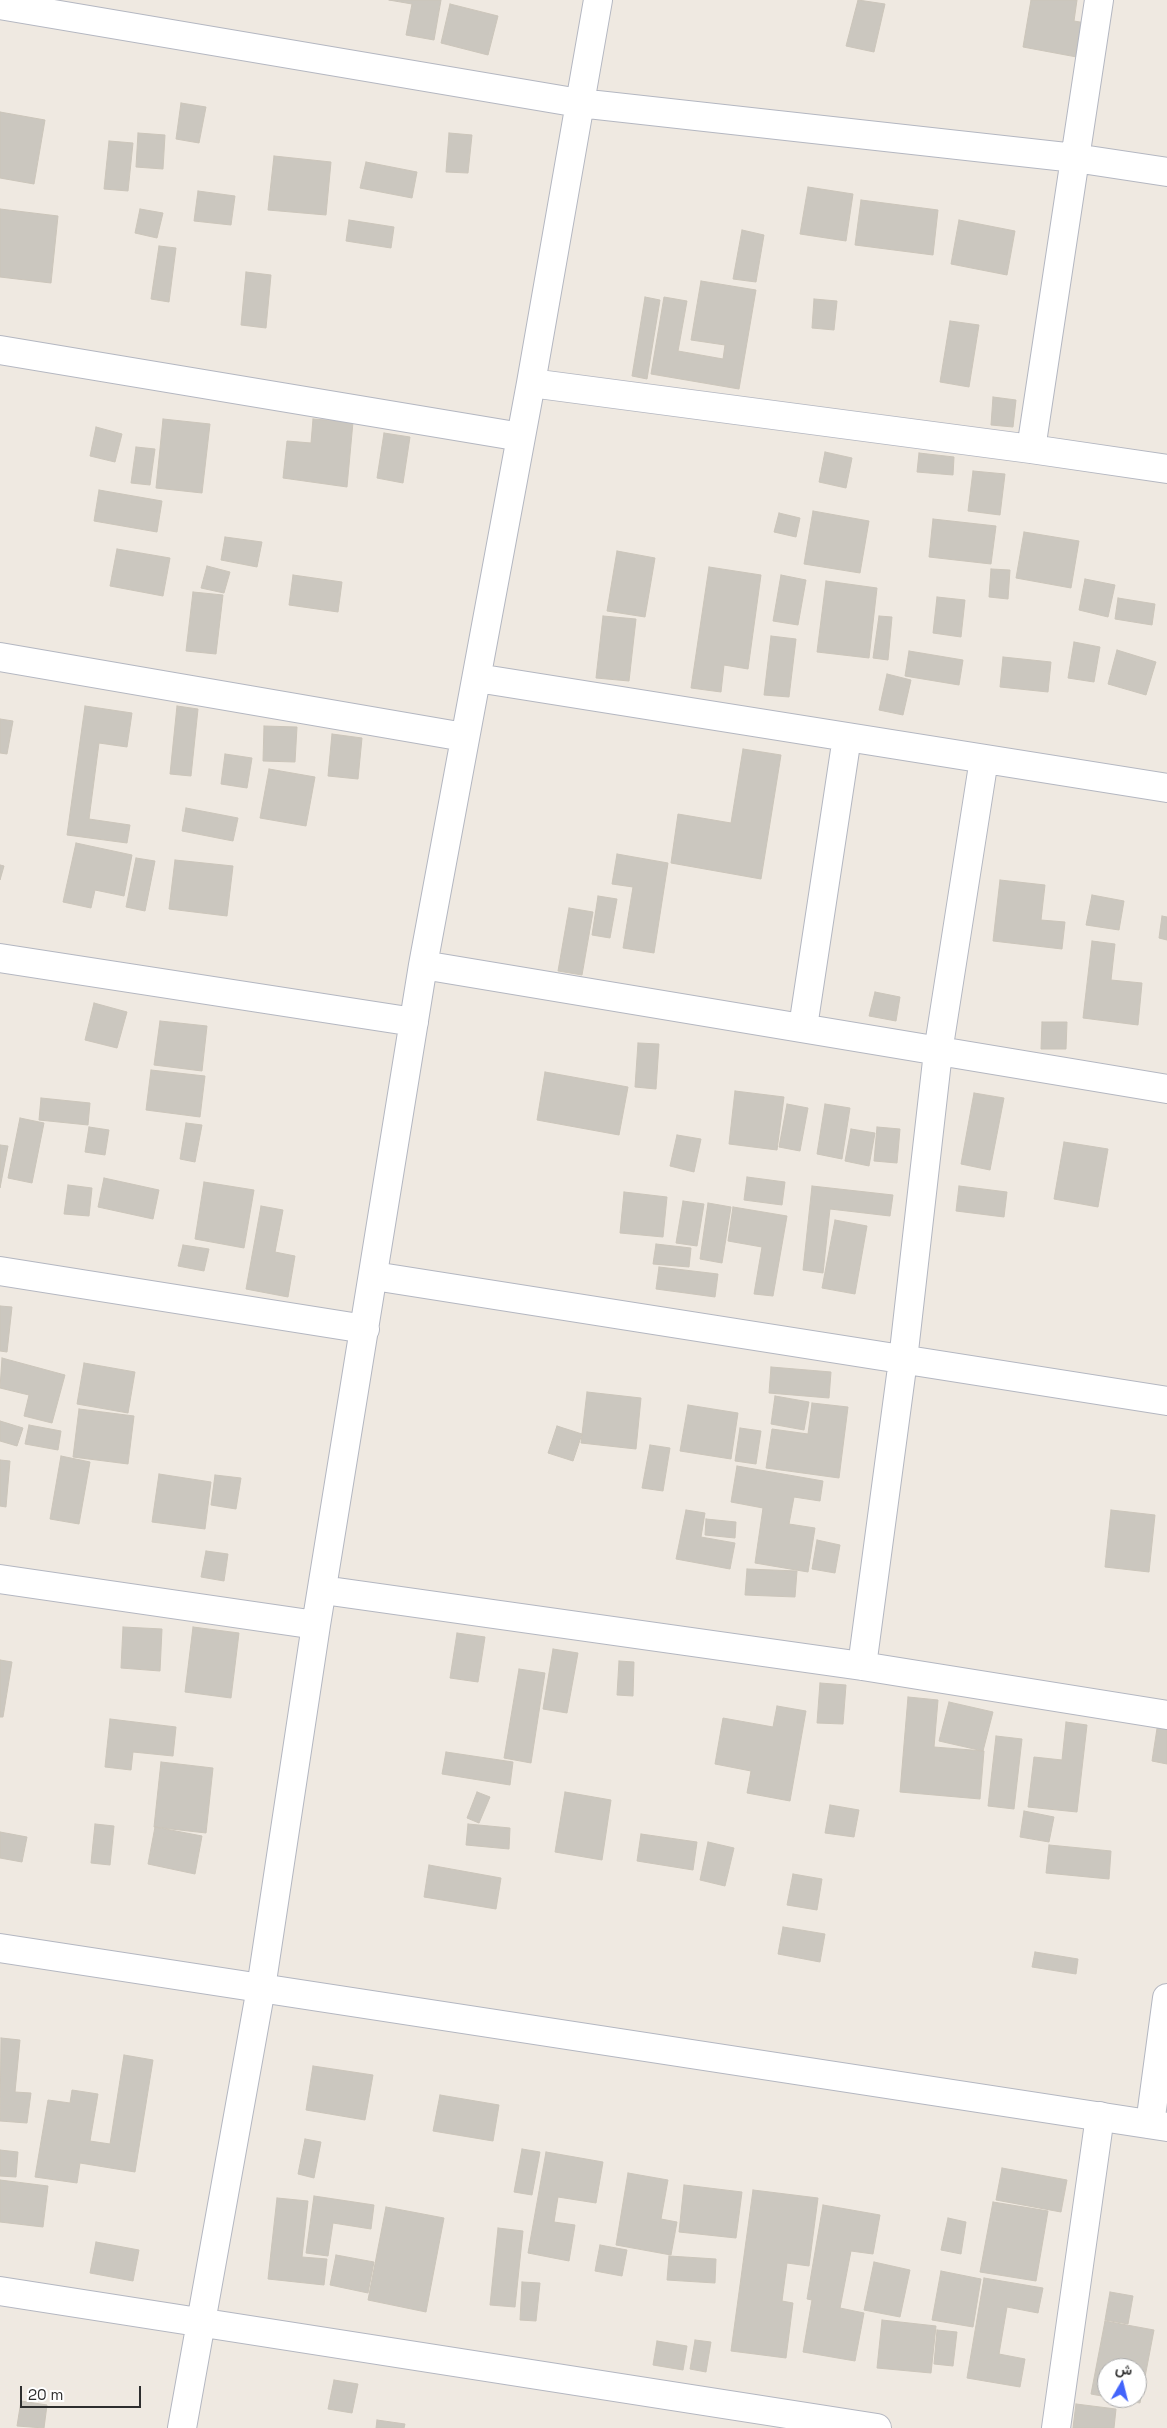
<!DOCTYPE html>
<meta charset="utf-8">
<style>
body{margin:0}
#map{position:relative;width:1167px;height:2428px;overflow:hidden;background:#efe9e1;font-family:"Space Grotesk",Vazirmatn,sans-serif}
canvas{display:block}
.north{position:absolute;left:1097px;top:2358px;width:50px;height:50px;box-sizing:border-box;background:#fff;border:1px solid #ababab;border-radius:50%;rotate:8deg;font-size:14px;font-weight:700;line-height:20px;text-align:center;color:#2e2e2e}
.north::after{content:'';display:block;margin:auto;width:18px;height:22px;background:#4264fb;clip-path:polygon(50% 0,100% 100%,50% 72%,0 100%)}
.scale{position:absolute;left:20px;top:2386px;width:121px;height:22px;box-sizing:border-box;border:2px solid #2e2e2e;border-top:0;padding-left:6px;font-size:15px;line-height:18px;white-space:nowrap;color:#2e2e2e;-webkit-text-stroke:4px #fff;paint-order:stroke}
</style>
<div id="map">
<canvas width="1167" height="2428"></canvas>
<div class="north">ش</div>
<div class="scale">20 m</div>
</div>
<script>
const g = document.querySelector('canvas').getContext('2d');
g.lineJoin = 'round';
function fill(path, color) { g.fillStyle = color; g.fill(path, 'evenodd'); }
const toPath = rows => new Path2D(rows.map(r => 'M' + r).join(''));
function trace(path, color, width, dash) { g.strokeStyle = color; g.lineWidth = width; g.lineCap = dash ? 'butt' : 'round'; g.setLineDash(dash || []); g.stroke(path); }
const building = toPath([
 [389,0,441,0,434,40,406,35,412,4,389,0],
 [858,0,885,4,874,52,846,46,858,0],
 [1031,0,1077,0,1074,21,1104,26,1098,61,1023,47,1031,0],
 [450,4,498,16,488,55,441,43,450,4],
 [181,103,206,107,199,143,176,139,181,103],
 [0,112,45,120,34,184,0,178,0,112],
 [138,133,165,135,163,169,136,167,138,133],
 [449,133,472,135,468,173,446,172,449,133],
 [109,141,133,143,128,191,104,189,109,141],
 [274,156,331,162,326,215,268,210,274,156],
 [366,162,417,172,412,198,360,188,366,162],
 [808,187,853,194,846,241,800,234,808,187],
 [198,191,235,196,231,225,194,221,198,191],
 [861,200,938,210,933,255,855,245,861,200],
 [0,209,58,216,51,283,0,277,0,209],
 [140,209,163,213,157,238,135,233,140,209],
 [349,220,394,227,391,248,346,241,349,220],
 [959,220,1015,231,1007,275,951,264,959,220],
 [742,230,764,235,756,282,733,279,742,230],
 [159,246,176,248,169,302,151,299,159,246],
 [246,272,271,275,266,328,241,325,246,272],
 [701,281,756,290,739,389,651,374,664,297,687,301,678,351,723,359,725,345,691,340,701,281],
 [645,297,660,300,647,379,632,376,645,297],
 [814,299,837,301,834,330,812,328,814,299],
 [950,321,979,325,969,387,940,382,950,321],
 [993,397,1016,400,1013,427,991,425,993,397],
 [163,419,210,424,202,493,156,488,163,419],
 [313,419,353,422,347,487,283,478,287,441,311,443,313,419],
 [96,427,122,434,115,462,90,456,96,427],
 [384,433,410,437,403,483,377,478,384,433],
 [136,447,155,449,150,485,131,483,136,447],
 [825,452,852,458,846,488,819,482,825,452],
 [919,453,954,457,953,475,917,472,919,453],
 [973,471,1005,474,1000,515,968,511,973,471],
 [99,490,162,501,157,532,94,521,99,490],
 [813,511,869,521,860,573,804,564,813,511],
 [779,513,800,518,796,537,774,532,779,513],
 [933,519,996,526,991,564,929,557,933,519],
 [1024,532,1079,541,1071,588,1016,578,1024,532],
 [225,537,262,542,257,567,221,560,225,537],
 [117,549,170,558,163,596,110,586,117,549],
 [617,551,655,558,645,617,607,611,617,551],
 [207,566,230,572,224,593,201,588,207,566],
 [709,567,761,575,748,669,724,665,721,692,691,688,709,567],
 [991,569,1010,570,1008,599,989,597,991,569],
 [293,575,342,582,338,612,289,605,293,575],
 [781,575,806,580,798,625,773,621,781,575],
 [1085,579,1115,585,1108,617,1079,610,1085,579],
 [826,581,877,588,869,658,817,652,826,581],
 [193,592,223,595,216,654,186,651,193,592],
 [937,597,965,600,961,637,933,633,937,597],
 [1118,598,1155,604,1152,625,1115,619,1118,598],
 [603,616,636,619,629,681,596,678,603,616],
 [879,616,892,617,888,660,873,658,879,616],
 [771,636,796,639,789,697,764,695,771,636],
 [1074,642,1100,647,1094,682,1068,678,1074,642],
 [1117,650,1156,662,1146,695,1108,684,1117,650],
 [909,651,963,660,959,685,905,676,909,651],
 [1003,657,1051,662,1048,692,1000,687,1003,657],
 [887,674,911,680,903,715,879,710,887,674],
 [85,706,132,713,127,747,99,743,89,819,130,825,127,843,67,835,85,706],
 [177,706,198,709,191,776,170,774,177,706],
 [0,719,13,721,7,754,0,753,0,719],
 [264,726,297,727,295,762,263,761,264,726],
 [332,734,362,738,358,779,328,776,332,734],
 [743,749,781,755,761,879,671,863,678,814,731,823,743,749],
 [225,754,252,758,247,788,221,784,225,754],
 [269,769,315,777,306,826,260,818,269,769],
 [186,808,238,818,233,841,182,831,186,808],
 [76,843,132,855,124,896,95,890,91,908,63,902,76,843],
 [617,854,668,863,654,953,623,948,633,887,612,884,617,854],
 [136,858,155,861,145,911,126,907,136,858],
 [175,860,233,866,227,916,169,909,175,860],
 [0,865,4,866,0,880,0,865],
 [1000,880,1045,885,1041,920,1065,922,1062,949,993,941,1000,880],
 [1092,895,1124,901,1119,930,1086,925,1092,895],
 [598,896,617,899,610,938,592,935,598,896],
 [569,908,593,912,582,975,558,971,569,908],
 [1162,916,1167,917,1167,940,1159,938,1162,916],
 [1092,941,1115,944,1111,980,1142,983,1138,1025,1083,1018,1092,941],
 [875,992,900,997,896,1021,869,1016,875,992],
 [94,1003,127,1012,117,1048,85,1040,94,1003],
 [160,1021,207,1026,202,1071,154,1065,160,1021],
 [1042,1022,1067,1022,1066,1049,1041,1049,1042,1022],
 [638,1043,659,1044,656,1089,635,1087,638,1043],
 [151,1070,205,1076,200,1117,146,1110,151,1070],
 [545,1072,628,1087,619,1135,537,1120,545,1072],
 [735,1091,784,1097,777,1150,729,1144,735,1091],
 [974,1093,1004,1098,990,1170,961,1164,974,1093],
 [41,1098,90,1103,88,1125,39,1120,41,1098],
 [787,1104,808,1108,800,1151,779,1147,787,1104],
 [825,1104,850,1108,842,1159,817,1154,825,1104],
 [20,1118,44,1123,32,1183,8,1178,20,1118],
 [186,1123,202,1125,195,1162,180,1159,186,1123],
 [89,1127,109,1130,105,1155,85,1152,89,1127],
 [877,1127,900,1129,897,1163,874,1161,877,1127],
 [851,1129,875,1133,869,1166,845,1161,851,1129],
 [677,1135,701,1139,694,1172,670,1166,677,1135],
 [1064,1142,1108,1149,1098,1207,1054,1199,1064,1142],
 [0,1145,8,1146,0,1188,0,1145],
 [747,1177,785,1182,782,1205,744,1200,747,1177],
 [104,1178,159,1190,153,1219,98,1207,104,1178],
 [204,1182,254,1190,244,1248,195,1239,204,1182],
 [68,1185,92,1188,89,1216,64,1214,68,1185],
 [812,1186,893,1195,890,1216,830,1209,823,1273,803,1270,812,1186],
 [959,1186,1007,1192,1004,1217,956,1211,959,1186],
 [624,1192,667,1197,663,1237,620,1233,624,1192],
 [683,1201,704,1204,697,1246,676,1243,683,1201],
 [708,1203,731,1207,722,1263,700,1259,708,1203],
 [261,1206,283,1210,275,1252,295,1256,288,1297,246,1289,261,1206],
 [733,1207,787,1216,773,1296,754,1294,762,1247,728,1241,733,1207],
 [835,1220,867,1226,855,1294,822,1288,835,1220],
 [656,1244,691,1248,689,1267,653,1264,656,1244],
 [183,1245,209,1249,204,1271,178,1266,183,1245],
 [659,1267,718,1274,715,1297,656,1289,659,1267],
 [0,1306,12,1307,7,1352,0,1351,0,1306],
 [2,1358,65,1375,52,1423,24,1416,29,1395,0,1388,2,1358],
 [84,1363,135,1372,128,1413,77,1404,84,1363],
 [771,1367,831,1372,829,1398,769,1393,771,1367],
 [587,1392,641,1398,636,1449,581,1443,587,1392],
 [775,1396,809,1402,804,1430,771,1424,775,1396],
 [812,1403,848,1407,839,1478,766,1468,772,1429,808,1434,812,1403],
 [688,1405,738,1413,731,1459,680,1451,688,1405],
 [79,1409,134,1416,128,1464,73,1457,79,1409],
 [0,1421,23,1428,17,1446,0,1441,0,1421],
 [29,1425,61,1431,58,1450,25,1444,29,1425],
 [557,1426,582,1434,573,1461,548,1453,557,1426],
 [740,1428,761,1431,756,1464,735,1461,740,1428],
 [650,1445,670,1448,663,1491,642,1488,650,1445],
 [61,1456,90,1462,79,1524,50,1519,61,1456],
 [0,1460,10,1461,6,1507,0,1506,0,1460],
 [737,1466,823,1481,820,1501,794,1497,789,1524,815,1528,808,1572,755,1563,763,1508,731,1502,737,1466],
 [159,1474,211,1482,205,1529,152,1522,159,1474],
 [215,1475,241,1478,236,1509,211,1505,215,1475],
 [686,1510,705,1513,701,1537,735,1543,730,1569,676,1559,686,1510],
 [1111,1510,1155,1515,1149,1572,1105,1567,1111,1510],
 [706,1519,736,1522,735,1538,705,1535,706,1519],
 [817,1540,840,1545,835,1573,812,1569,817,1540],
 [206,1551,228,1554,224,1581,201,1577,206,1551],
 [747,1569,797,1571,795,1597,745,1595,747,1569],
 [123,1627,162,1629,160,1671,121,1668,123,1627],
 [193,1627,239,1633,231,1698,185,1692,193,1627],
 [457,1633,485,1637,478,1682,450,1678,457,1633],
 [553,1649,578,1653,567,1713,543,1709,553,1649],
 [0,1660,12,1662,3,1717,0,1717,0,1660],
 [619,1661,634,1662,633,1696,617,1695,619,1661],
 [519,1669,545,1673,531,1763,504,1758,519,1669],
 [820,1683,846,1685,843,1724,817,1723,820,1683],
 [908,1697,938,1700,934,1747,984,1751,980,1799,900,1792,908,1697],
 [949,1702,993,1712,983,1751,939,1741,949,1702],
 [777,1706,806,1711,790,1801,747,1793,751,1771,715,1764,723,1718,773,1727,777,1706],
 [110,1719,176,1727,173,1756,133,1752,131,1770,105,1767,110,1719],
 [1066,1722,1087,1725,1077,1812,1028,1807,1034,1757,1062,1760,1066,1722],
 [1158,1722,1167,1723,1167,1764,1152,1761,1158,1722],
 [996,1736,1022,1739,1014,1809,988,1806,996,1736],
 [446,1752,513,1762,510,1785,442,1774,446,1752],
 [161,1762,213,1768,206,1833,154,1827,161,1762],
 [477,1792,490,1797,479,1823,467,1818,477,1792],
 [565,1792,611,1800,602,1860,555,1852,565,1792],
 [830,1805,859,1810,854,1837,825,1833,830,1805],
 [1024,1811,1054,1817,1049,1842,1020,1837,1024,1811],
 [95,1824,114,1826,110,1865,91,1863,95,1824],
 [468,1824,510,1828,509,1849,466,1845,468,1824],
 [155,1827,202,1836,195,1874,148,1864,155,1827],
 [0,1832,27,1837,22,1862,0,1858,0,1832],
 [641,1834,697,1842,693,1870,637,1861,641,1834],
 [708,1842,734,1848,725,1886,700,1880,708,1842],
 [1049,1845,1111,1851,1109,1879,1046,1873,1049,1845],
 [429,1865,501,1878,496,1909,424,1897,429,1865],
 [793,1874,822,1879,817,1910,787,1905,793,1874],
 [783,1927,825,1934,820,1962,778,1954,783,1927],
 [1035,1952,1078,1959,1076,1974,1032,1967,1035,1952],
 [1,2038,20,2040,15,2092,31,2093,27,2123,0,2121,1,2038],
 [124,2055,153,2060,135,2172,80,2163,77,2183,35,2177,48,2100,70,2103,72,2090,98,2094,90,2141,110,2144,124,2055],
 [313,2066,373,2075,365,2120,306,2110,313,2066],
 [440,2095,499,2105,493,2141,433,2131,440,2095],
 [305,2139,321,2142,314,2178,298,2174,305,2139],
 [522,2149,540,2152,532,2195,514,2192,522,2149],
 [0,2150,18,2152,16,2177,0,2176,0,2150],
 [546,2152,603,2162,596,2203,558,2197,554,2222,575,2225,569,2261,528,2253,546,2152],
 [1002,2168,1067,2180,1061,2212,996,2200,1002,2168],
 [628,2173,668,2180,661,2219,677,2222,671,2255,616,2245,628,2173],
 [0,2180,48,2186,43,2227,0,2222,0,2180],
 [684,2185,742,2192,736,2238,679,2232,684,2185],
 [753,2190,818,2198,809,2266,787,2263,782,2301,793,2303,786,2358,731,2351,753,2190],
 [314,2196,374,2205,371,2229,333,2223,328,2256,306,2253,314,2196],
 [277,2198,308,2201,302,2257,327,2259,324,2285,268,2279,277,2198],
 [993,2202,1048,2211,1036,2281,980,2272,993,2202],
 [823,2205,880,2215,873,2254,851,2251,840,2308,864,2313,855,2361,803,2352,812,2300,807,2299,823,2205],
 [386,2207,444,2218,426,2312,368,2300,386,2207],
 [948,2218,966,2222,961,2254,941,2250,948,2218],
 [498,2228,523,2231,515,2307,490,2305,498,2228],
 [96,2242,139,2250,133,2281,90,2273,96,2242],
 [600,2245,627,2250,622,2276,595,2271,600,2245],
 [336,2255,374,2262,368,2293,330,2285,336,2255],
 [669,2256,716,2259,715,2283,667,2280,669,2256],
 [874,2262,910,2270,900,2317,864,2310,874,2262],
 [941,2271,981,2279,973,2327,932,2320,941,2271],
 [984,2278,1043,2288,1038,2313,1007,2307,999,2354,1025,2359,1020,2387,967,2378,984,2278],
 [522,2282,540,2283,536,2321,520,2320,522,2282],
 [1110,2292,1133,2296,1128,2324,1105,2320,1110,2292],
 [882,2320,936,2326,931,2373,877,2368,882,2320],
 [1105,2321,1154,2330,1140,2403,1111,2398,1137,2398,1137,2368,1107,2368,1107,2397,1091,2394,1105,2321],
 [937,2330,957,2332,953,2366,934,2364,937,2330],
 [695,2340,711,2342,706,2372,690,2369,695,2340],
 [657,2341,687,2346,683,2370,653,2365,657,2341],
 [334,2380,358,2384,352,2413,328,2409,334,2380],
 [21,2401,47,2405,44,2428,17,2426,21,2401],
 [1076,2404,1116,2409,1114,2428,1073,2428,1076,2404],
 [377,2420,405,2424,404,2428,376,2428,377,2420]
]);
const street = toPath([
 [0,5,579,103,1075,158,1167,172],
 [0,350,521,437],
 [531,383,1031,449,1167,469],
 [1031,449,1099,0],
 [0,657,464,737],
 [477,678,1167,788],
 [0,958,414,1022],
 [423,965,1167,1089],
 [803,1027,847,737],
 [0,1271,365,1329],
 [374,1276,1167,1401],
 [0,1579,316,1625],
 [323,1590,862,1666,1167,1715],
 [862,1666,903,1360,938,1052,984,759],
 [1150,2124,1167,1998],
 [0,2291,877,2428],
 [182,2428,261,1988,316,1625,423,965,531,383,598,0],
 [1056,2428,1100,2116]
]);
const secondary = toPath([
 [0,1948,1167,2127]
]);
fill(building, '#cbc7bf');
trace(building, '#cbc5ba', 1);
trace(street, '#b4b7c1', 30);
trace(secondary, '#b4b7c1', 30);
trace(street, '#fff', 28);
trace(secondary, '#fff', 28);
</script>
